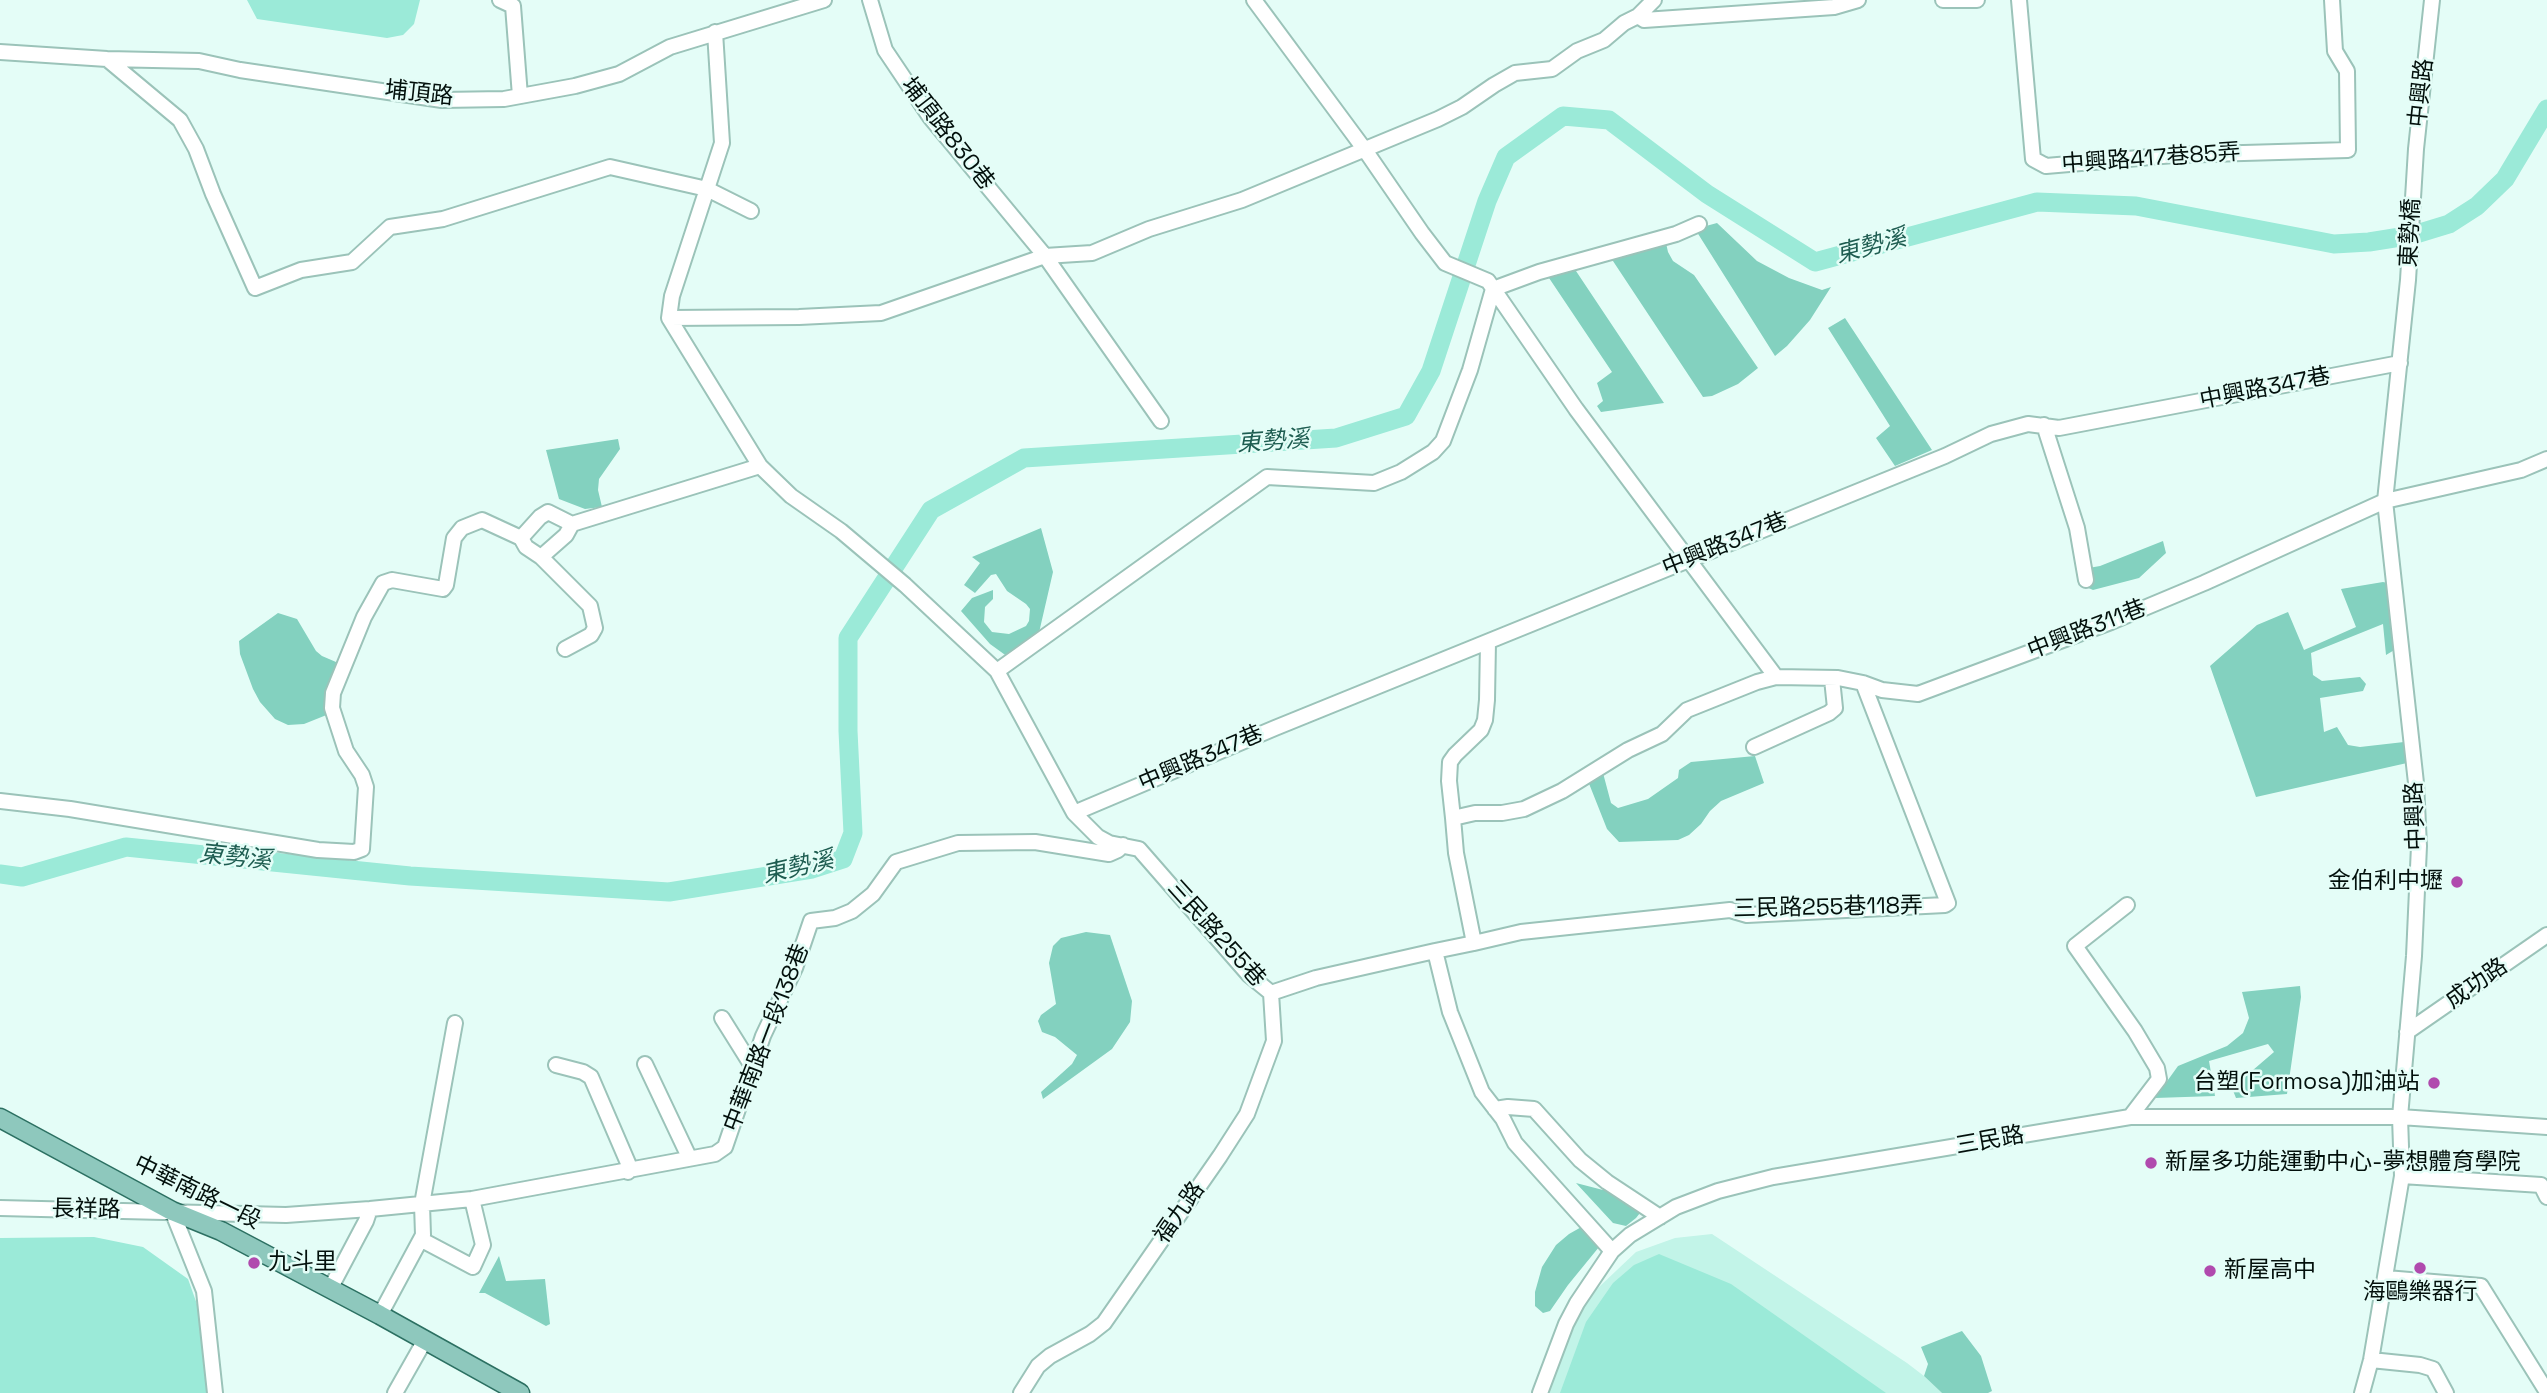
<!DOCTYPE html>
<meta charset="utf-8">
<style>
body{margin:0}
canvas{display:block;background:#e4fdf7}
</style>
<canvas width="2547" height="1393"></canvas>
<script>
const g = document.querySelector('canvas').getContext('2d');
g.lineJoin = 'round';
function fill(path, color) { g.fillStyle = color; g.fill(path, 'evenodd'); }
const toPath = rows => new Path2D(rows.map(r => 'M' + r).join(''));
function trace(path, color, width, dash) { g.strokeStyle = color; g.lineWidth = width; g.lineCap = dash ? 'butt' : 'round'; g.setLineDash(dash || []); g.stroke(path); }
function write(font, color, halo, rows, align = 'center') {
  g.font = font + ' "Space Grotesk","Noto Sans TC",sans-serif'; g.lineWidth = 5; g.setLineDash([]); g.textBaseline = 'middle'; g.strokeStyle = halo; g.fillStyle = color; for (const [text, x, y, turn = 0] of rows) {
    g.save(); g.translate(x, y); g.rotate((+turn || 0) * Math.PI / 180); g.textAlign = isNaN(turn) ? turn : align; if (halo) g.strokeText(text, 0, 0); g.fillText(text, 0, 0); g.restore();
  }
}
const green = toPath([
 [1712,1234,1907,1363,1924,1376,1942,1393,1546,1393,1580,1305,1636,1252,1675,1238]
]);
const forest = toPath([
 [1717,223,1757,261,1789,278,1822,290,1831,287,1810,320,1787,346,1775,356,1695,229],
 [1666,243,1668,252,1673,261,1694,275,1758,368,1738,384,1712,396,1703,397,1609,255],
 [1572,265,1664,403,1601,412,1597,406,1603,401,1597,383,1612,372,1545,272],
 [1845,318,1932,450,1895,466,1876,438,1890,426,1828,328],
 [618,439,620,449,599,479,598,490,602,507,585,509,559,499,546,450],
 [1041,528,1053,572,1038,637,1008,657,990,644,961,611,972,598,993,590,993,599,985,607,984,622,992,632,1009,634,1026,626,1029,621,1030,609,1026,604,1007,591,996,574,991,575,975,593,964,585,980,563,972,557],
 [2163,541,2166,553,2139,578,2093,590,2084,586,2078,579,2077,570,2100,566],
 [2383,582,2392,584,2396,649,2386,655,2383,624,2311,653,2313,675,2322,681,2360,677,2366,684,2363,691,2320,698,2324,732,2337,727,2348,745,2360,747,2404,742,2407,763,2256,797,2210,666,2257,625,2288,612,2304,650,2356,627,2341,589],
 [278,613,297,619,316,651,322,656,343,665,334,712,304,724,288,725,275,719,260,702,253,689,240,654,239,641],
 [1755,756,1764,783,1721,801,1710,811,1701,824,1689,835,1678,840,1619,842,1607,829,1588,781,1603,773,1611,803,1618,808,1648,799,1678,778,1679,770,1691,762],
 [1086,932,1110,935,1132,1001,1130,1022,1112,1049,1043,1099,1041,1092,1072,1064,1077,1055,1055,1037,1042,1032,1038,1021,1041,1015,1056,1004,1049,963,1053,946,1061,938],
 [2300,986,2301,997,2287,1094,2236,1098,2232,1088,2274,1052,2268,1044,2209,1061,2215,1096,2155,1098,2178,1066,2227,1046,2243,1033,2249,1018,2242,992],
 [1576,1183,1603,1190,1625,1190,1644,1208,1636,1218,1626,1226,1613,1223],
 [1592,1221,1608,1236,1568,1285,1550,1311,1543,1313,1535,1306,1535,1292,1542,1267,1556,1245,1569,1234],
 [499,1256,506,1281,545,1279,550,1324,546,1326,485,1293,479,1293],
 [1962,1331,1981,1356,1992,1391,1988,1393,1942,1393,1924,1376,1928,1364,1921,1347]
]);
const water = toPath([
 [247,0,420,0,414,24,403,35,387,38,257,19],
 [94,1237,143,1247,188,1279,198,1307,208,1393,0,1393,0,1238],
 [1659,1254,1731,1284,1886,1393,1560,1393,1586,1322,1613,1283,1634,1265]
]);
const river = toPath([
 [0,874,22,877,126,847,410,876,669,892,812,869,843,859,853,833,848,731,848,638,931,510,1024,458,1336,438,1406,416,1431,371,1487,201,1506,157,1563,116,1609,120,1707,194,1815,262,2037,202,2136,206,2334,244,2369,242,2413,235,2449,224,2477,206,2505,179,2547,109]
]);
const minor = toPath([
 [500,0,513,6,520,96],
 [870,0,885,50,930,117,1045,256,1161,421],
 [1254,0,1365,150,1422,233,1445,263,1488,281,1576,409,1776,677],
 [1943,0,1977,0],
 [2019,0,2033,159,2046,166,2174,155,2348,150,2347,71,2335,51,2332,0],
 [1638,16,1644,20,1834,7,1858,0],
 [715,32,722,143,672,296,669,318,760,466,791,496,841,531,905,585,997,671,1074,813,1098,837,1109,843,1139,849,1249,975,1271,993,1316,978,1435,951,1450,1012,1482,1092,1503,1119,1515,1143,1612,1251],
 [0,52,107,59,199,61,240,70,442,100,504,99,575,86,619,74,670,47,824,0],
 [107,59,180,120,196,149,213,194,255,288,301,270,352,262,390,227,443,219,610,167,707,189,751,211],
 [669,318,799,317,881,313,1045,256,1092,253,1149,229,1242,200,1438,119,1462,107,1494,85,1515,73,1552,69,1577,51,1604,40,1624,23,1638,16,1654,0],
 [2044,425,2077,528,2086,580],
 [521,538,526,547,541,557,590,606,595,628,591,635,565,649],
 [521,538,540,517,548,512,572,524],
 [541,557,566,535,572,524,760,466],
 [997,671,1267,477,1374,483,1401,472,1433,452,1443,441,1470,370,1493,289,1539,272,1676,234,1699,224],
 [1754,747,1829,713,1835,708,1832,679],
 [0,801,70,809,318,850,354,852,362,849,366,787,362,775,346,751,332,708,333,693,364,617,383,583,392,580,443,589,446,585,454,538,462,528,482,520,521,538],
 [1074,813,1275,728,1945,456,1991,434,2028,424,2059,428,2400,363],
 [1453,818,1449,781,1450,762,1455,755,1481,730,1485,720,1487,700,1488,642],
 [2127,905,2075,946,2135,1031,2157,1068,2159,1079,2130,1117],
 [1474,943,1521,932,1730,910,1747,915,1945,905,1948,903,1863,683],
 [1435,951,1474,943,1456,853,1453,818,1475,813,1502,813,1524,809,1562,791,1628,750,1662,734,1687,710,1757,682,1776,677,1838,678,1863,683,1882,690,1918,694,2111,622,2204,583,2385,501,2521,470,2547,459],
 [722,1018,752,1066],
 [2407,1032,2547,935],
 [645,1064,689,1157],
 [556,1065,583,1072,591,1077,628,1163,628,1172],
 [1495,1109,1508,1107,1534,1109,1580,1160,1607,1182,1660,1217],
 [2402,1176,2541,1185,2547,1197],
 [0,1208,286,1215,370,1209,472,1199,715,1154,725,1147,763,1036,795,968,811,921,835,918,852,911,873,894,896,862,958,843,1035,842,1109,854,1118,850,1123,845],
 [172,1211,204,1291,215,1393],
 [422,1240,473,1267,483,1245,472,1199],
 [2386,1278,2481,1286,2547,1392],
 [330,1289,366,1221,370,1209],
 [380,1315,423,1235,422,1204,455,1023],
 [2371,1360,2420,1365,2433,1369,2446,1393],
 [395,1393,425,1340],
 [1021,1393,1038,1366,1050,1356,1090,1334,1104,1323,1220,1156,1247,1114,1274,1041,1271,993],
 [1540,1393,1566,1324,1577,1303,1612,1251,1630,1235,1676,1207,1718,1191,1773,1177,2130,1117,2400,1117,2547,1127],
 [2362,1393,2371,1360,2402,1176,2400,1117,2414,956,2419,846,2416,783,2385,501,2408,280,2416,149,2432,0]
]);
const major = toPath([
 [0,1118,172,1211,221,1231,380,1315,520,1393]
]);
const markers = [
 [2457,882,7,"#b04aae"],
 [2434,1083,7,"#b04aae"],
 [2151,1163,7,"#b04aae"],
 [254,1263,7,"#b04aae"],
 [2420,1268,7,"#b04aae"],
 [2210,1271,7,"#b04aae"]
];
const streetNames = [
 ["中興路",2422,93,-84],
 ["埔頂路",419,94,6],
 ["埔頂路830巷",947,134,52],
 ["中興路417巷85弄",2151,159,-4],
 ["東勢橋",2411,233,-87],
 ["中興路347巷",2265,389,-11],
 ["中興路347巷",1725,545,-22],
 ["中興路311巷",2087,630,-21],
 ["中興路347巷",1201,759,-23],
 ["中興路",2416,816,-92],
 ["三民路255巷118弄",1828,908,-1],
 ["三民路255巷",1216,934,48],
 ["成功路",2477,984,-35],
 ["中華南路一段138巷",767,1038,-69],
 ["三民路",1990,1141,-10],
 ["中華南路一段",197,1193,26],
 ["長祥路",86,1210,1],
 ["福九路",1180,1213,-55]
];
const poiNames = [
 ["金伯利中壢",2443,882,"right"],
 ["台塑(Formosa)加油站",2420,1083,"right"],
 ["新屋多功能運動中心-夢想體育學院",2165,1163],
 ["九斗里",268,1263],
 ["新屋高中",2224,1271],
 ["海鷗樂器行",2420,1293,"center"]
];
const waterNames = [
 ["東勢溪",1871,247,-15],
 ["東勢溪",1273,442,-4],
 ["東勢溪",235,858,6],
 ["東勢溪",798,868,-13]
];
fill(green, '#c2f4e8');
fill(forest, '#83d1bf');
fill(water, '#9bead8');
trace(river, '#9bead8', 19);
trace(minor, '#9bc3b9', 18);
trace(major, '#2c7062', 21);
trace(minor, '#fff', 14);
trace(major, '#8ec8bd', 18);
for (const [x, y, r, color] of markers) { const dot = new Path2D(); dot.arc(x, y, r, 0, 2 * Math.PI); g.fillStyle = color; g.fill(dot); trace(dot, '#e4fdf7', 2.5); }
write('23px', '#03100c', '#e4fdf7', streetNames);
write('23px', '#03100c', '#e4fdf7', poiNames, 'left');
write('italic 24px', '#1e5d51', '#e4fdf7', waterNames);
</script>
